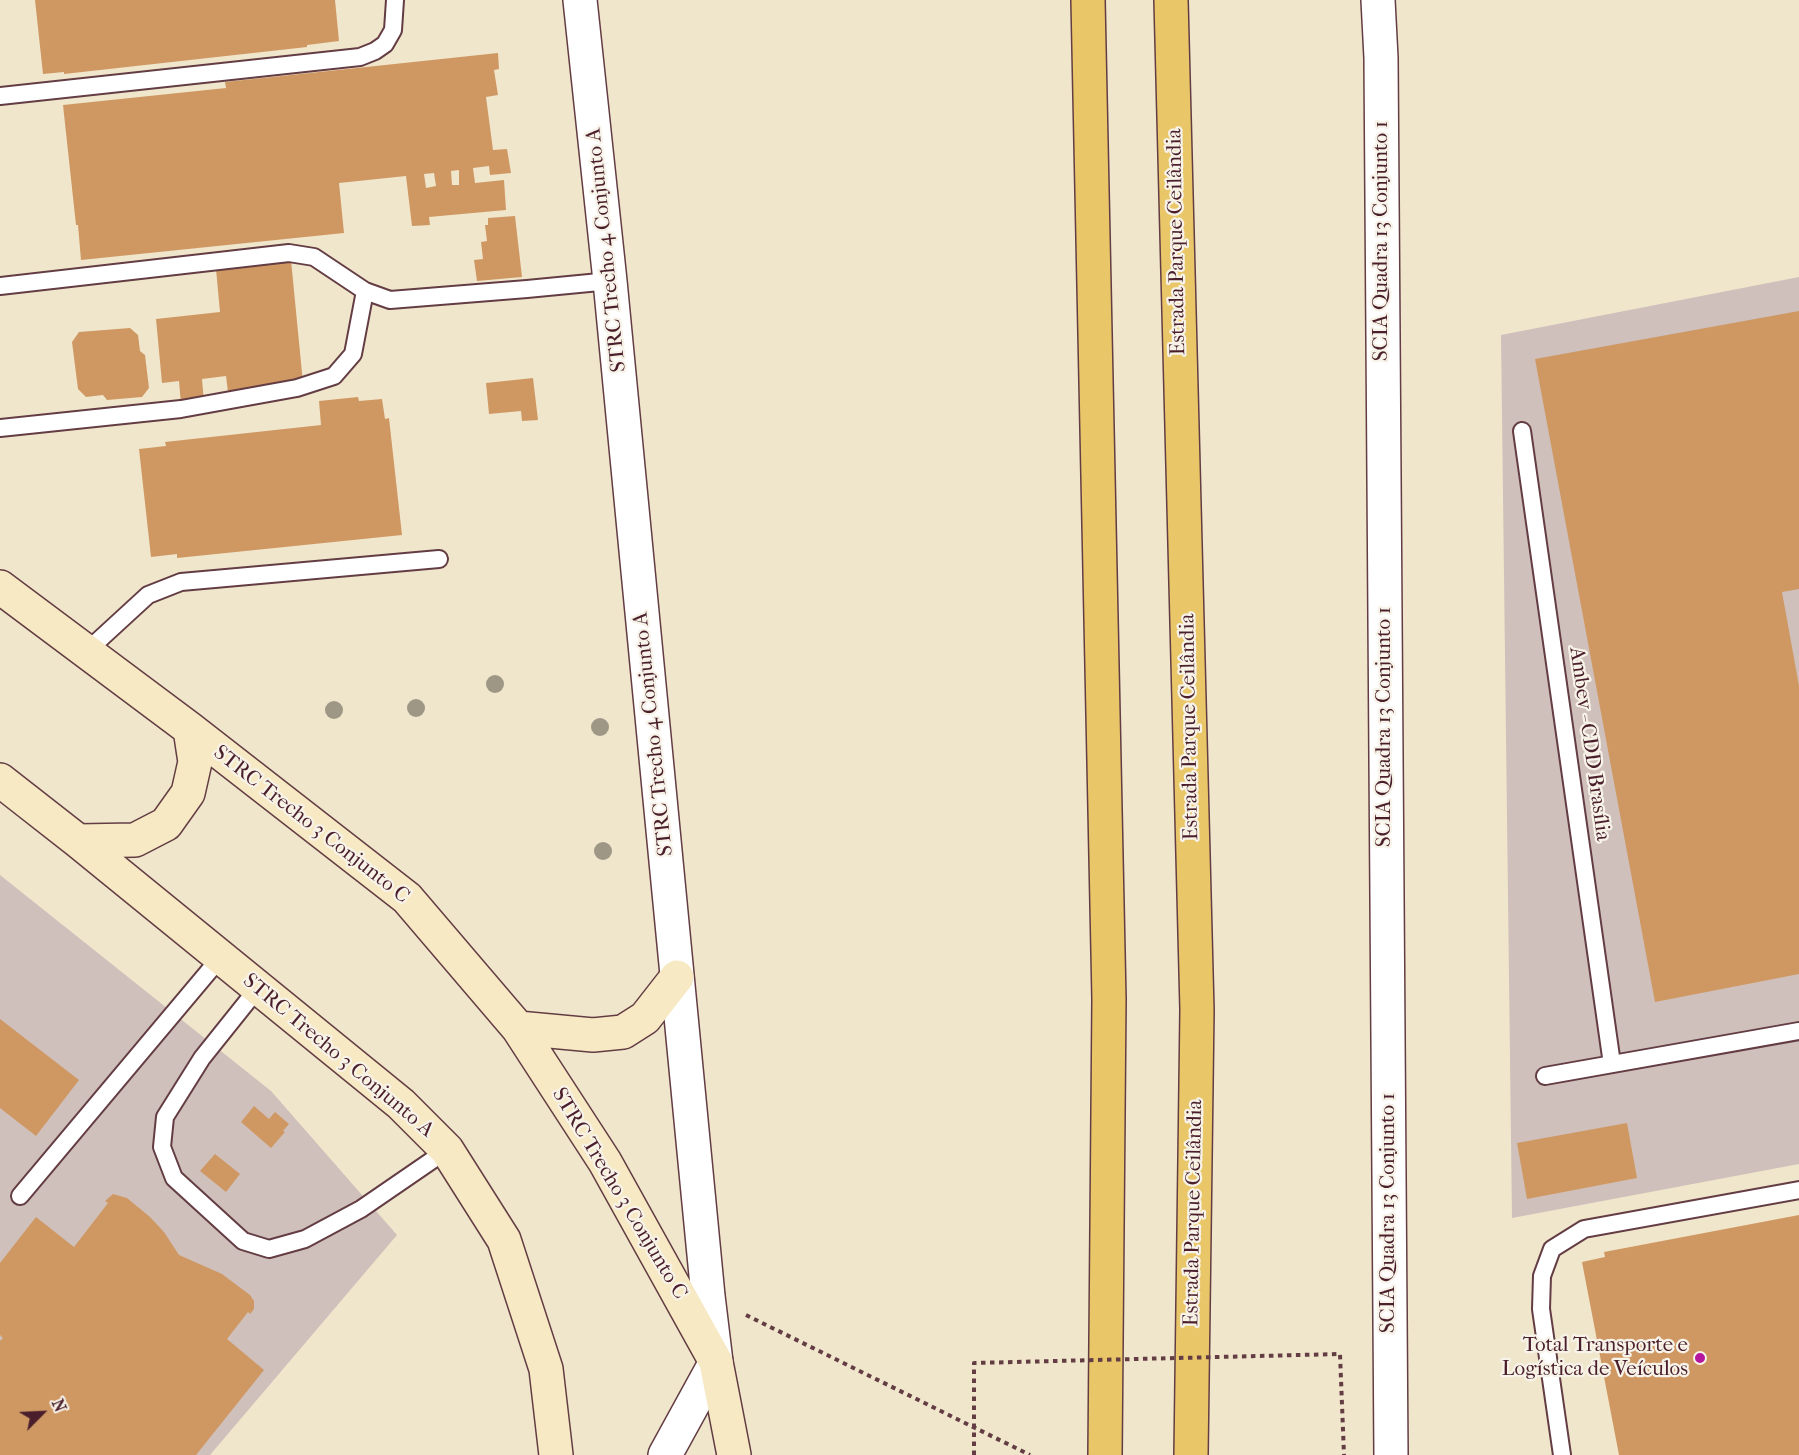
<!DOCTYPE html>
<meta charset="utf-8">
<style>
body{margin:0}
#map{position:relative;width:1799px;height:1455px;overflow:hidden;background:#f0e6cc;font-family:"IM FELL French Canon",serif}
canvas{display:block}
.north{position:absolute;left:12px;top:1383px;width:60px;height:60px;-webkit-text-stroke:4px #f7f3e8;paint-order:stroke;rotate:66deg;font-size:16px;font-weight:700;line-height:24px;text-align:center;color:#4a1f2b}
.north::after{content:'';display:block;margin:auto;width:21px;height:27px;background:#4a1f2b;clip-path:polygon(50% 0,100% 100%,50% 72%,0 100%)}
</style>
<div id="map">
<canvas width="1799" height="1455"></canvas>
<div class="north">N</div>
</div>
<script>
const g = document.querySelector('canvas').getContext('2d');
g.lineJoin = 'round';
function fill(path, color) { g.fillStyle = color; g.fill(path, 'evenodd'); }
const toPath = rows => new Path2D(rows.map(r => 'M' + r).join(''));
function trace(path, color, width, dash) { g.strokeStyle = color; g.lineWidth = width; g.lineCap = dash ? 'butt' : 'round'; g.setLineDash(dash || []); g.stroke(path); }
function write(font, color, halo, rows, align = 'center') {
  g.font = font + ' "IM FELL French Canon",serif'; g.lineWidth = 4.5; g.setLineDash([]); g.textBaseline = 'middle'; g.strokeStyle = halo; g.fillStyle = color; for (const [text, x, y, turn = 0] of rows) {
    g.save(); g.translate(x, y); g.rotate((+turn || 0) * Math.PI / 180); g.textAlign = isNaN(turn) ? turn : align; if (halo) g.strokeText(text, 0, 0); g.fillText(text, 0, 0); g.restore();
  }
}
const industrial = toPath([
 [1799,277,1799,1164,1512,1218,1501,335],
 [0,875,271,1091,397,1235,210,1455,0,1455]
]);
const building = toPath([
 [35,0,335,0,339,41,307,45,307,47,64,74,64,72,43,74],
 [498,53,499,69,494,70,498,95,486,97,493,150,507,149,511,173,490,175,489,166,473,168,475,183,504,180,506,210,429,217,430,225,412,226,406,176,339,183,344,233,81,260,78,225,76,225,63,105,226,88,225,82],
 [459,170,459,185,452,185,451,171],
 [434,173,436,186,426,188,424,174],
 [515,216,522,277,477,281,474,260,483,259,481,242,487,241,485,225,488,225,488,218],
 [291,260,303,383,228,392,226,376,202,379,205,414,182,416,179,381,162,383,156,319,220,312,216,269],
 [1799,311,1799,589,1782,592,1799,686,1799,974,1655,1002,1535,359],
 [130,328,138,335,140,351,145,355,149,388,142,397,107,400,103,395,86,397,78,389,72,342,79,332],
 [533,378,538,420,522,421,521,411,489,414,486,383],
 [358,397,359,401,382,399,385,419,389,418,402,535,177,558,177,554,151,557,139,449,166,446,165,442,321,425,319,401],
 [0,1019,79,1080,36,1136,0,1108],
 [254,1106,269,1119,275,1112,289,1124,283,1131,285,1132,271,1148,241,1122],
 [1627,1123,1637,1178,1527,1199,1517,1143],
 [215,1154,240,1174,226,1192,200,1171],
 [113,1194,127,1198,150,1217,164,1232,179,1255,222,1274,250,1295,254,1301,254,1309,250,1314,248,1312,227,1339,264,1370,196,1455,0,1455,0,1341,3,1338,0,1335,0,1263,36,1217,74,1247,108,1203,105,1201],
 [1799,1215,1799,1455,1619,1455,1582,1262,1605,1257,1604,1252]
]);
const path = toPath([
 [746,1315,1030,1455]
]);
const service = toPath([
 [0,96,360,57,375,51,385,44,393,30,395,0],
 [0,286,289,253,314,257,365,291,390,300,527,289,610,281],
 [0,428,181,409,297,388,334,376,353,354,365,291],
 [1522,431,1612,1064],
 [87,651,148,595,181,582,439,559],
 [258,988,202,1058,165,1117,162,1147,174,1178,243,1241,269,1249,305,1239,361,1209,447,1150],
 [1545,1076,1799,1031],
 [20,1196,220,958],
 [1562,1455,1541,1309,1542,1276,1552,1249,1584,1229,1799,1190]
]);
const tertiary = toPath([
 [580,0,610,281,708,1296,716,1362,665,1455],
 [1378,0,1381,58,1391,1455]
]);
const secondary = toPath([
 [0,587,190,729,407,898,518,1028,605,1162,716,1362,734,1455],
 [0,780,78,841,401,1104,447,1150,504,1240,546,1369,556,1455],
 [78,841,135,840,166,824,188,793,195,762,190,729],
 [518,1028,593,1035,623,1032,645,1018,677,977]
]);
const motorway = toPath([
 [1088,0,1109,999,1105,1455],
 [1171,0,1197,1010,1191,1455]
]);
const pathBridge = toPath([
 [974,1455,974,1363,1340,1354,1344,1455]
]);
const trees = [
 [495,684],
 [416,708],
 [334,710],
 [600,727],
 [603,851]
];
const markers = [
 [1700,1358,6,"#b5179e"]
];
const streetNames = [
 ["SCIA Quadra 13 Conjunto 1",1382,241,-90],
 ["Estrada Parque Ceilândia",1177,242,-91],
 ["STRC Trecho 4 Conjunto A",607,250,-96],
 ["Estrada Parque Ceilândia",1190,727,-91],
 ["SCIA Quadra 13 Conjunto 1",1385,727,-90],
 ["STRC Trecho 4 Conjunto A",654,734,-96],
 ["Ambev - CDD Brasília",1589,744,82],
 ["STRC Trecho 3 Conjunto C",311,825,38],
 ["STRC Trecho 3 Conjunto A",338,1056,40],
 ["STRC Trecho 3 Conjunto C",619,1194,59],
 ["Estrada Parque Ceilândia",1194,1213,-89],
 ["SCIA Quadra 13 Conjunto 1",1389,1213,-90]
];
const poiNames = [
 ["Total Transporte e",1688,1346],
 ["Logística de Veículos",1688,1370]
];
fill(industrial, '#cfc0bb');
fill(building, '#cf9863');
trace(service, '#633d43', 20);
trace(tertiary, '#633d43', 36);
trace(secondary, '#633d43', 36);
trace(motorway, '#633d43', 36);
trace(path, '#633d43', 4, [4.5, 4.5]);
trace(service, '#fff', 16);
trace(tertiary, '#fff', 33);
trace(secondary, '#f6e9c3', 33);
trace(motorway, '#e9c769', 33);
trace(pathBridge, '#633d43', 4, [4.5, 4.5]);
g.fillStyle = '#9f9785';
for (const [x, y] of trees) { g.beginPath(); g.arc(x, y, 9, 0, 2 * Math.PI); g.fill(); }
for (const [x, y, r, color] of markers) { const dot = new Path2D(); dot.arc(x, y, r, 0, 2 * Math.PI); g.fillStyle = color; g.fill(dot); trace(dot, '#f7f3e8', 2); }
write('21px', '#4a1f2b', '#f7f3e8', streetNames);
write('21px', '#4a1f2b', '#f7f3e8', poiNames, 'right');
</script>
